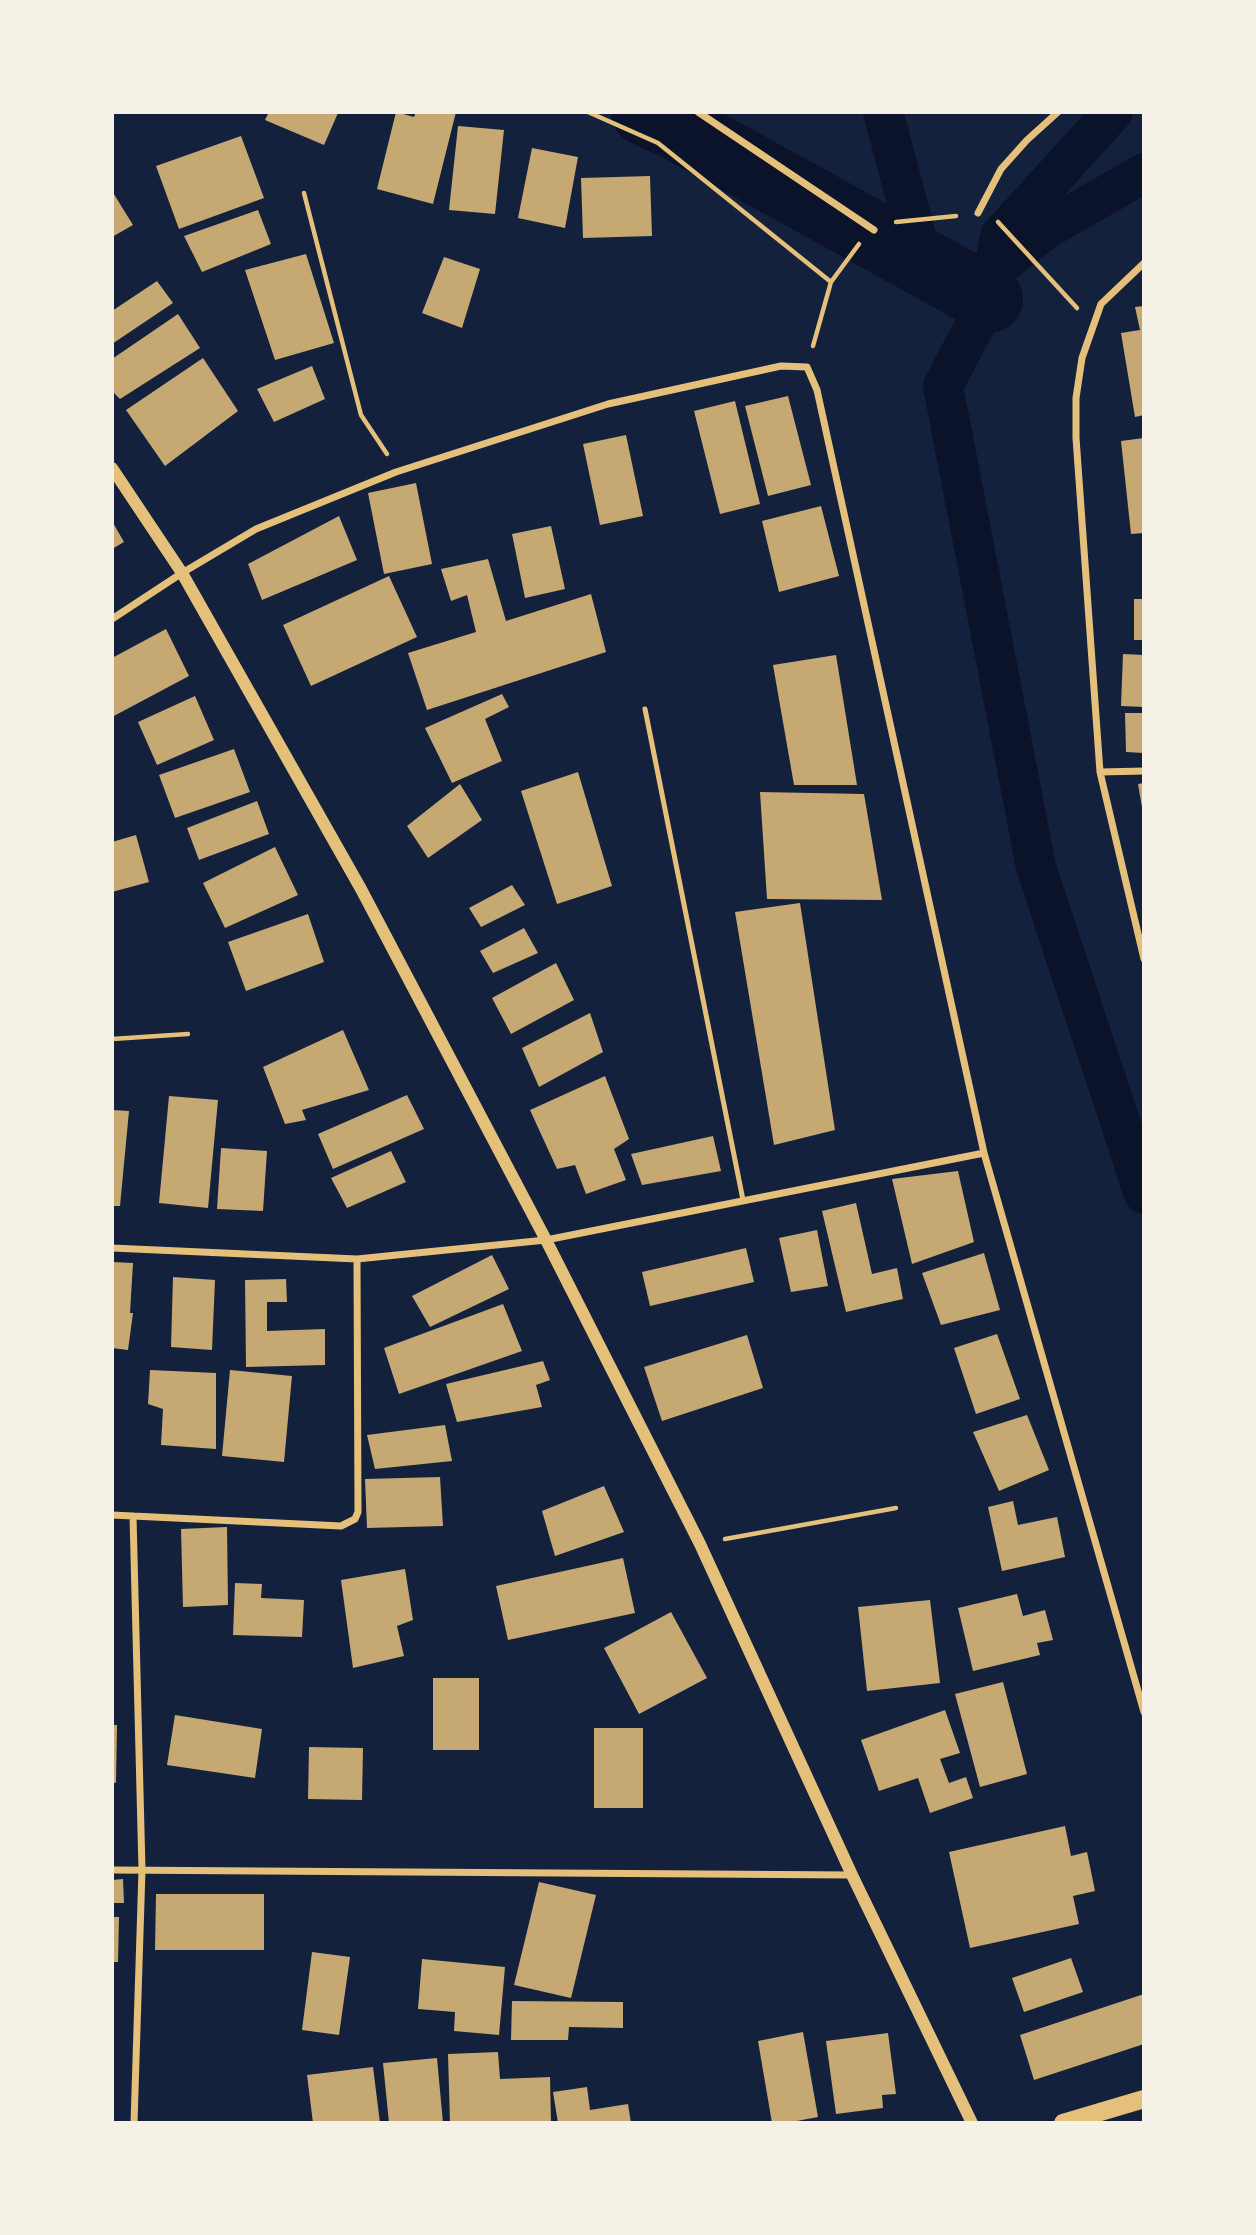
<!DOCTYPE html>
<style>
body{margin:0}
#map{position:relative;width:1256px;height:2235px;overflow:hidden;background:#14213d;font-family:"DM Sans",sans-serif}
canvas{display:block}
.frame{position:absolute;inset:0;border:114px solid #f6f1e7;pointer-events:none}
</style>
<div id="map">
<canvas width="1256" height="2235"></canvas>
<div class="frame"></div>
</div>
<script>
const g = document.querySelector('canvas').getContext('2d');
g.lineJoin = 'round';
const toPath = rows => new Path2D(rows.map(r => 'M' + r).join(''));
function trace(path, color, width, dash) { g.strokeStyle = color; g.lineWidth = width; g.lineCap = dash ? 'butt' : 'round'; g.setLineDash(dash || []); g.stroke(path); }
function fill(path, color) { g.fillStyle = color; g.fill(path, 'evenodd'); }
const canal = toPath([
 [883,112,918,243,989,299,943,386,1036,867,1144,1194],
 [999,266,1048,228,1144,173],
 [989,299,1000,236,1113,112]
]);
const river = toPath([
 [645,112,674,125,989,299]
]);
const building = toPath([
 [269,112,334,112,338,113,324,145,265,120],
 [396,112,414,117,416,112,456,112,433,204,377,189],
 [458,126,504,130,495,214,449,210],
 [241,136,264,198,179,229,156,166],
 [532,148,578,157,565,228,518,218],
 [650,176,652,236,583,238,581,178],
 [112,191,133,225,112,237],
 [258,210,271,244,202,272,184,236],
 [306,254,334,343,275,360,245,270],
 [444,257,480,269,462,328,422,313],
 [157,281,173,303,112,344,112,311],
 [1144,306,1144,415,1135,417,1121,333,1140,330,1135,307],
 [178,314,200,348,120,399,112,391,112,359],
 [203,358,238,411,165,466,126,410],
 [312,366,325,399,274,422,257,389],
 [788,396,811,485,768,496,745,406],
 [735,401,760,504,720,514,694,411],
 [626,435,643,516,600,525,583,444],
 [1144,438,1144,533,1131,534,1121,441],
 [416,483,432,564,384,574,368,493],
 [821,506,839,576,779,592,762,521],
 [339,516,357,560,262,600,248,564],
 [112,521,124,542,112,549],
 [551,526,565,589,525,598,512,534],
 [488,559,506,621,591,594,606,652,427,710,408,653,476,632,467,595,451,601,441,569],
 [389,576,417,637,311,686,283,625],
 [1134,599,1144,599,1144,640,1134,640],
 [166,629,189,676,112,717,112,658],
 [1123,654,1144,655,1144,707,1121,706],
 [836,655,857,785,794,785,773,665],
 [502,694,509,707,485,719,502,761,452,783,425,728],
 [195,696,214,740,157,765,138,722],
 [1125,713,1144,713,1144,753,1126,752],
 [234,749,250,792,175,818,159,775],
 [578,772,612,886,557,904,521,791],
 [1144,783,1144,812,1143,813,1138,784],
 [460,784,482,820,428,858,407,826],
 [760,792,864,794,882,900,767,899],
 [257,801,269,834,199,860,187,828],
 [136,835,149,882,112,892,112,842],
 [275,847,298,895,225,928,203,883],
 [512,885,525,905,481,927,469,908],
 [800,903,835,1130,774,1145,735,912],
 [308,914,324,962,246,991,228,942],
 [524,928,538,953,493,973,480,951],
 [556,963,574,1000,511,1034,492,998],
 [590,1013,603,1052,539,1087,522,1048],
 [343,1030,369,1090,302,1110,306,1120,285,1124,263,1067],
 [605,1076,629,1139,614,1149,626,1180,586,1194,575,1165,557,1169,530,1110],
 [407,1095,424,1129,333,1169,318,1134],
 [169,1096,218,1100,208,1208,159,1203],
 [112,1110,129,1111,120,1206,112,1206],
 [713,1136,721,1171,642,1185,631,1154],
 [221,1148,267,1151,263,1211,217,1209],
 [391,1151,406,1182,347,1208,331,1178],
 [958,1171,974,1242,912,1264,892,1179],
 [856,1203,872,1274,897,1268,903,1299,846,1312,822,1211],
 [817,1230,828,1286,791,1292,779,1238],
 [746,1248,754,1282,650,1306,642,1272],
 [984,1253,1000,1310,941,1325,922,1273],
 [492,1255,509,1289,430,1327,412,1296],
 [112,1262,133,1263,130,1313,133,1313,128,1350,112,1348],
 [173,1277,215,1280,212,1350,171,1347],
 [286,1279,287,1302,267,1302,267,1331,325,1329,325,1365,246,1367,245,1280],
 [503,1304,522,1351,399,1394,384,1348],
 [997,1334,1020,1399,976,1414,954,1348],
 [747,1335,763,1388,662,1421,644,1367],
 [543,1361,550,1380,536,1385,542,1407,457,1422,446,1384],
 [150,1370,216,1373,216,1449,161,1445,163,1409,148,1404],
 [230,1370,292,1376,284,1462,222,1456],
 [1027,1415,1049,1470,999,1491,973,1432],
 [445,1425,452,1461,375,1469,367,1435],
 [440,1477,443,1526,367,1528,365,1479],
 [604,1486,624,1532,555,1556,542,1511],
 [1013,1501,1018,1525,1057,1517,1065,1557,1002,1571,988,1507],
 [227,1527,228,1605,183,1607,181,1529],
 [623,1558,635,1613,508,1640,496,1586],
 [405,1569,413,1620,397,1626,404,1656,353,1668,341,1580],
 [235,1583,262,1584,261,1598,304,1600,302,1637,233,1635],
 [1017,1594,1023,1616,1045,1610,1053,1640,1037,1643,1040,1655,973,1671,958,1608],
 [930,1600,940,1683,867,1691,858,1607],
 [671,1612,707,1678,639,1714,604,1648],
 [433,1678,479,1678,479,1750,433,1750],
 [1003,1682,1027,1774,980,1787,955,1694],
 [945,1710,960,1753,940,1759,949,1783,966,1777,973,1798,930,1813,918,1778,879,1791,861,1740],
 [175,1715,262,1729,255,1778,167,1765],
 [112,1725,117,1725,116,1783,112,1782],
 [594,1728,643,1728,643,1808,594,1808],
 [309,1747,363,1748,362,1800,308,1799],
 [1065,1826,1071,1856,1087,1852,1095,1891,1073,1896,1079,1924,970,1948,949,1852],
 [123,1879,124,1903,112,1903,112,1880],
 [539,1882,596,1895,571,1998,514,1985],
 [156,1894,264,1894,264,1950,155,1950],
 [112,1917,119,1917,118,1962,112,1962],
 [312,1952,350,1957,339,2035,302,2030],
 [1071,1958,1083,1992,1024,2012,1012,1978],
 [422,1959,505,1967,499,2035,454,2031,455,2012,418,2009],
 [1144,1994,1144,2044,1034,2080,1020,2035],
 [512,2001,623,2002,623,2028,569,2027,568,2040,511,2040],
 [803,2032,818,2117,786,2123,772,2123,758,2041],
 [888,2033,896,2094,882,2095,883,2108,836,2114,826,2041],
 [498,2052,500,2079,550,2077,551,2123,450,2123,448,2054],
 [437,2058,443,2123,389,2123,383,2063],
 [373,2067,380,2123,313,2123,307,2075],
 [587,2087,590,2110,628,2104,631,2123,558,2123,553,2092]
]);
const path = toPath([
 [588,112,658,143,831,282],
 [304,193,361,415,387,454],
 [896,222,956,216],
 [998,222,1077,308],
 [813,346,831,282,859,244],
 [112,1039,188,1034],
 [725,1539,896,1508]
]);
const service = toPath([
 [645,709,743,1200]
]);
const minor = toPath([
 [698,112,874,230],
 [978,213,1001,169,1027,140,1058,112],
 [1144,263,1101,304,1082,358,1076,398,1076,438,1100,772,1144,959],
 [112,619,182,573,256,529,396,472,608,404,781,366,807,367,817,390,984,1153,1144,1712],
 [1100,772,1144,771],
 [112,1248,357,1259,546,1240,984,1153],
 [112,1515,341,1526,355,1519,358,1512,357,1259],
 [133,1516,142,1870,134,2123],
 [112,1870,852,1875]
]);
const tertiary = toPath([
 [112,468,182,573,361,889,546,1240,700,1544,852,1875,972,2123]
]);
const primary = toPath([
 [1063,2123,1144,2099]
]);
trace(canal, '#0b132b', 40);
trace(river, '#0b132b', 68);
fill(building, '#c6a872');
trace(path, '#e5c07b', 4.5);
trace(service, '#e5c07b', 5);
trace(minor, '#e5c07b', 7);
trace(tertiary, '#e5c07b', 12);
trace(primary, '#e5c07b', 18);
</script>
